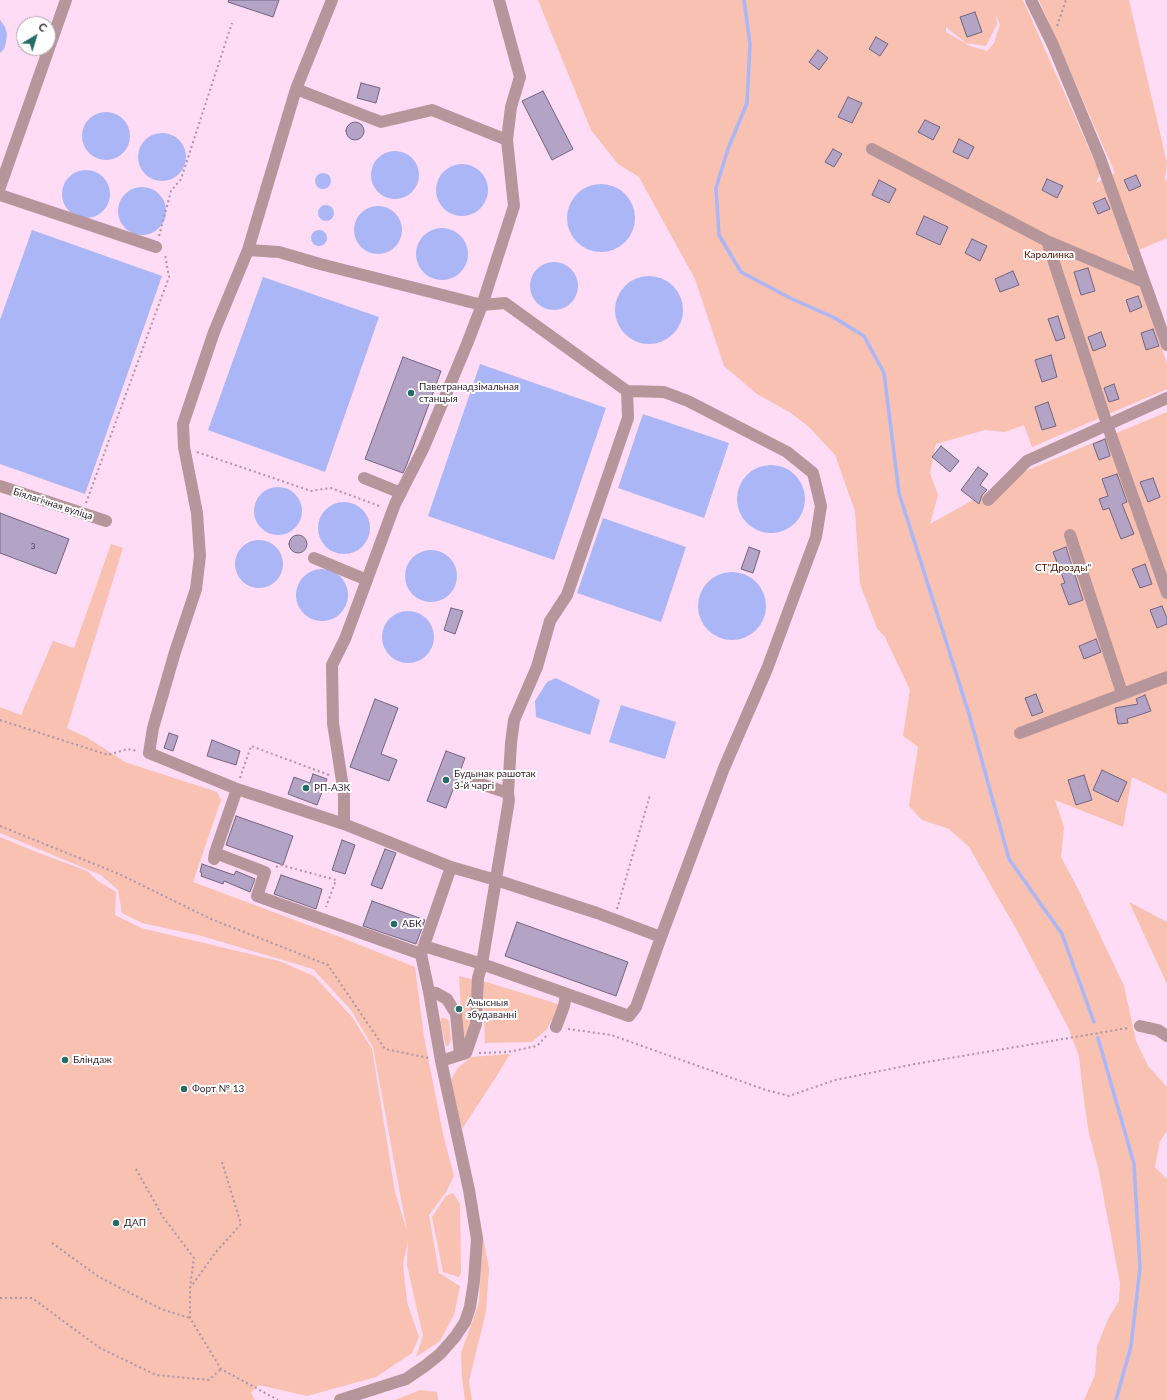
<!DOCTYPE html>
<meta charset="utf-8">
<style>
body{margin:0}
#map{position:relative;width:1167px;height:1400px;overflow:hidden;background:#fedcf5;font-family:Lato,sans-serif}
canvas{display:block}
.north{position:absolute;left:16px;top:16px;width:40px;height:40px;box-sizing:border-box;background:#fff;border:1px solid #aaa5a9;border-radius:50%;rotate:38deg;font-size:11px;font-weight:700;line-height:16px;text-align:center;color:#2b1f28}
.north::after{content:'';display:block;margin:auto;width:14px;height:18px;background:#246d66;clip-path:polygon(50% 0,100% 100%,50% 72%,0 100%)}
</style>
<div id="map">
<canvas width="1167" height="1400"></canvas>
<div class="north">С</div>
</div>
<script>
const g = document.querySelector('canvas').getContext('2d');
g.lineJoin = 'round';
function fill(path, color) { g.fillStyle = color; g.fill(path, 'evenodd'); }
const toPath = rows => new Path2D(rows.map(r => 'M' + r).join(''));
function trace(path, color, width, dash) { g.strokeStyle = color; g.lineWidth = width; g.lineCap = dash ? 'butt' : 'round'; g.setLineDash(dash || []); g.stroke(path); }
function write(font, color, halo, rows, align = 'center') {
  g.font = font + ' Lato,sans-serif'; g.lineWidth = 4; g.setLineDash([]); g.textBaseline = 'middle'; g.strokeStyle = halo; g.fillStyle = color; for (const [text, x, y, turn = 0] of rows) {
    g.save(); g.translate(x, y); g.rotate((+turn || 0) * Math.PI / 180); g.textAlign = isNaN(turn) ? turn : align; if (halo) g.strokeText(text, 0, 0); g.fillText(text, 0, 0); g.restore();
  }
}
const green = toPath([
 [538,0,1023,0,1100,173,1096,183,1115,173,1039,0,1129,0,1167,163,1165,179,1167,181,1167,238,1127,255,1142,288,1167,364,1167,389,1032,447,1024,425,1005,432,985,430,936,444,930,473,938,495,930,524,1023,472,1167,412,1167,794,1132,777,1123,827,1055,800,1064,827,1061,857,1078,889,1124,986,1136,1041,1148,1066,1167,1087,1167,1131,1160,1141,1155,1167,1167,1179,1167,1400,1084,1400,1095,1375,1097,1347,1108,1319,1119,1301,1120,1283,1098,1167,1089,1134,1083,1093,1079,1056,1068,1027,1019,934,969,847,949,829,922,820,909,806,918,747,903,736,910,690,885,637,877,628,860,584,855,511,835,455,809,427,791,413,757,394,724,366,695,279,639,177,618,164,591,130],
 [996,15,1000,25,994,43,987,51,970,46,946,32,946,27,966,43,986,46,997,24],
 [111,544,123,548,67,728,88,738,125,762,217,792,221,800,193,882,345,939,415,967,424,1037,443,1134,454,1176,446,1192,429,1215,439,1273,460,1286,454,1315,440,1341,416,1357,423,1336,407,1265,408,1241,403,1264,407,1302,419,1337,412,1353,376,1377,307,1396,259,1385,251,1393,255,1400,0,1400,0,837,34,851,87,871,98,881,116,892,115,915,141,928,279,961,314,976,352,1017,372,1049,395,1192,407,1231,373,1047,351,1010,313,969,202,936,142,923,122,913,118,890,101,875,0,833,0,707,21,715,53,641,74,648],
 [1129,902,1167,922,1167,984],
 [459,976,472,979,472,1024,463,1043],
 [483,981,558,1004,558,1010,546,1030,532,1042,485,1043],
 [442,1018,445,1018,449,1021,451,1039,449,1045,446,1046,440,1022],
 [510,1054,496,1077,462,1129,451,1080,458,1068,471,1057],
 [453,1193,460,1204,461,1273,459,1277,443,1272,432,1217,446,1196],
 [479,1214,489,1269,486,1312,469,1381,472,1400,465,1400,462,1377,461,1353,479,1303,482,1247],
 [420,1390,437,1392,438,1400,395,1400]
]);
const water = toPath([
 [0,20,5,27,7,34,6,42,4,49,0,53],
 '82 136a24 24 0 1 1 48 0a24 24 0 1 1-48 0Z',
 '138 157a24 24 0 1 1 48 0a24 24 0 1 1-48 0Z',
 '371 175a24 24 0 1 1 48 0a24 24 0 1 1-48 0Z',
 '436 190a26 26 0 1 1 52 0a26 26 0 1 1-52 0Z',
 '62 194a24 24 0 1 1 48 0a24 24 0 1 1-48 0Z',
 '315 181a8 8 0 1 1 16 0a8 8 0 1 1-16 0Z',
 '567 218a34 34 0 1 1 68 0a34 34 0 1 1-68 0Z',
 '118 211a24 24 0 1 1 48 0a24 24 0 1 1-48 0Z',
 '318 213a8 8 0 1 1 16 0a8 8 0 1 1-16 0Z',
 '354 230a24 24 0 1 1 48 0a24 24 0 1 1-48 0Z',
 '416 254a26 26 0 1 1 52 0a26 26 0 1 1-52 0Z',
 '311 238a8 8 0 1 1 16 0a8 8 0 1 1-16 0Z',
 [32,230,162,276,85,494,0,464,0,320],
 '530 286a24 24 0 1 1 48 0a24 24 0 1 1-48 0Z',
 '615 310a34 34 0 1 1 68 0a34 34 0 1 1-68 0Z',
 [263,277,379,317,325,472,208,430],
 [480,364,606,408,554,560,428,516],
 [643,414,729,443,704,518,618,488],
 '737 499a34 34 0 1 1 68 0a34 34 0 1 1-68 0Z',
 '254 511a24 24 0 1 1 48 0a24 24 0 1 1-48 0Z',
 '318 528a26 26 0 1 1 52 0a26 26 0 1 1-52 0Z',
 [603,518,686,547,661,622,577,593],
 '235 564a24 24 0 1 1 48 0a24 24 0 1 1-48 0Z',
 '405 576a26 26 0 1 1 52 0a26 26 0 1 1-52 0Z',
 '296 595a26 26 0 1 1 52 0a26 26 0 1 1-52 0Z',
 '698 606a34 34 0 1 1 68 0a34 34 0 1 1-68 0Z',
 '382 637a26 26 0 1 1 52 0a26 26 0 1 1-52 0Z',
 [556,678,600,700,590,735,536,717,535,701,547,682],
 [621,705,676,722,665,759,609,742]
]);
const stream = toPath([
 [744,0,750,44,747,103,728,149,716,188,719,235,741,272,792,299,833,317,864,336,884,373,899,493,969,714,1009,859,1062,934,1094,1022],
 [1098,1038,1134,1164,1140,1268,1131,1346,1116,1400]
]);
const building = toPath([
 [229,0,279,0,273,17,228,2,229,0],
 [975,12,982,32,967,37,960,17,975,12],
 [876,37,888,44,880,56,869,49,876,37],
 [818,50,828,58,819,70,809,62,818,50],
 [361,83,380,88,376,103,357,98,361,83],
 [543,91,573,149,552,160,522,101,543,91],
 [848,97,862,103,852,123,838,117,848,97],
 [925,120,940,127,933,140,918,132,925,120],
 '346 131a9 9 0 1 1 18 0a9 9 0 1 1-18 0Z',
 [959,139,974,147,968,159,953,152,959,139],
 [833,149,842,154,834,167,825,162,833,149],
 [1136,175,1141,186,1129,191,1124,180,1136,175],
 [1047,179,1063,186,1057,198,1042,190,1047,179],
 [879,180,896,189,889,203,872,195,879,180],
 [1105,198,1110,209,1098,214,1093,203,1105,198],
 [924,216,948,227,940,245,916,234,924,216],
 [972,239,987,246,980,261,965,253,972,239],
 [1088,268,1095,291,1081,295,1074,272,1088,268],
 [1013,271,1019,285,1000,292,995,279,1013,271],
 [1138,296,1142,307,1130,312,1126,300,1138,296],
 [1058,316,1065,338,1056,341,1048,319,1058,316],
 [1153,329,1159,346,1146,350,1141,333,1153,329],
 [1101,332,1106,346,1093,351,1088,337,1101,332],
 [1051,355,1057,377,1042,382,1035,360,1051,355],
 [403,357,441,371,407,464,403,473,365,459,403,357],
 [1114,384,1119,399,1109,402,1104,388,1114,384],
 [1048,402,1056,426,1042,430,1035,407,1048,402],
 [1105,439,1110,456,1099,460,1093,444,1105,439],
 [941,446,959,461,950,472,932,457,941,446],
 [978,467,988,474,980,485,987,490,982,495,979,504,961,490,978,467],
 [1117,474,1127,502,1122,504,1134,534,1121,539,1109,508,1103,510,1099,499,1108,496,1102,479,1117,474],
 [1153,478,1160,497,1148,502,1140,482,1153,478],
 [0,513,69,539,56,574,0,553,0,513],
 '289 544a9 9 0 1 1 18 0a9 9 0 1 1-18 0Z',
 [749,547,760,551,753,573,741,569,749,547],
 [1066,547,1083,600,1069,605,1061,584,1065,583,1053,552,1066,547],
 [1145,564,1152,584,1140,588,1132,569,1145,564],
 [1162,606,1167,618,1167,624,1157,628,1150,610,1162,606],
 [451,608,463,611,455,634,444,630,451,608],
 [1096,639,1101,652,1084,659,1079,646,1096,639],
 [1036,694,1043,712,1032,716,1025,698,1036,694],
 [1145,695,1151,711,1127,719,1128,723,1118,724,1115,708,1138,704,1136,699,1145,695],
 [375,699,398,708,381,754,397,760,389,781,350,767,375,699],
 [169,733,178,736,173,751,164,748,169,733],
 [212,740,240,751,236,765,207,756,212,740],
 [446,751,465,758,446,808,427,801,446,751],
 [1102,770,1127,782,1118,802,1093,790,1102,770],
 [313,774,327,779,317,805,288,794,294,777,310,783,313,774],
 [1084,775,1092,800,1076,805,1068,780,1084,775],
 [236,816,293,836,283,865,226,845,236,816],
 [342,840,355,845,345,874,332,870,342,840],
 [385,849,396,853,382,889,371,885,385,849],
 [202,864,234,875,236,871,255,879,250,892,224,881,223,884,201,876,202,873,200,872,202,864],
 [281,875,322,889,316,909,274,894,281,875],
 [372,901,425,920,416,944,363,926,372,901],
 [517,922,628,962,616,996,505,956,517,922]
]);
const path = toPath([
 [1057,26,1066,0],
 [159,236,171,191,181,179,232,23],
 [197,452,311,491,331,488,382,507],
 [86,503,169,277,165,254],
 [0,720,108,755,127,749,138,751],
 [240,778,251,746,329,775],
 [0,826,119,874,211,919,328,965,385,1049,429,1058],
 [276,867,281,865,336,880,326,907],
 [617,909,650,795],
 [568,1029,611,1035,766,1090,789,1096,835,1080,915,1064,1128,1028],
 [479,1053,508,1052,537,1046,547,1035],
 [222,1162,241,1224,216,1252,190,1288,190,1318,221,1369,278,1400],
 [136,1169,163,1217,194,1258,190,1287],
 [52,1243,99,1277,161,1309,190,1318],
 [0,1298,32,1298,100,1348,156,1375,209,1380,221,1369]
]);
const minor = toPath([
 [1031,0,1052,43,1100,158,1167,345],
 [296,89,332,0],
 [872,149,1047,241,1144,282],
 [0,187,66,0],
 [0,195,156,247],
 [1047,241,1107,424,1167,593],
 [248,250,296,89,381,122,432,110,507,140],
 [364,478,401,493],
 [0,486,106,521],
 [988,500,1027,461,1167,398],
 [1070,535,1122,693],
 [314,558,367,580],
 [1020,733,1167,677],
 [508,793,511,743,514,720,537,667,550,621,567,595,628,418,627,391],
 [344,824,344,794,333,723,332,665,345,639,395,504,424,447,467,344,482,305,514,206,507,140,511,107,520,77,499,0],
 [215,853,265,872,257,896,421,954],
 [214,859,215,853,237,789],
 [424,946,482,964,629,1016,636,1007,661,937,724,768,767,669,816,537,821,506,813,473,787,452,688,401,664,392,627,391,505,303,482,305,320,264,279,252,248,250,214,332,183,424,184,447,197,513,200,556,196,589,175,652,153,728,149,753,237,789,344,824,451,867,496,880,597,913,661,937],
 [429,992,436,993,447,999,456,1014,460,1055],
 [1140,1026,1158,1030,1167,1036],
 [556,1027,564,1006,566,994],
 [441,1061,466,1053,476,1024,478,978,482,964,509,800,508,793,466,779],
 [340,1400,406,1379,425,1366,440,1354,455,1337,465,1322,470,1307,474,1281,477,1239,469,1190,441,1061,429,992,421,954,451,867]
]);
const markers = [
 [411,393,4,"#246d66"],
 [446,780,4,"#246d66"],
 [306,788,4,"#246d66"],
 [394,924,4,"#246d66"],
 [459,1009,4,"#246d66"],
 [65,1060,4,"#246d66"],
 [184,1089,4,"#246d66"],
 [116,1223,4,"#246d66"]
];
const numberNames = [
 ["3",33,546]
];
const parkNames = [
 ["Каролинка",1049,255],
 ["СТ\"Дрозды\"",1063,568]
];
const poiNames = [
 ["Паветранадзімальная",419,387],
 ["станцыя",419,399],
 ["Будынак рашотак",454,774],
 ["3-й чаргі",454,786],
 ["РП-АЗК",314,788],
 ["АБК",402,924],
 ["Ачысныя",467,1003],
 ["збудаванні",467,1015],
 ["Бліндаж",73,1060],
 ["Форт № 13",192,1089],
 ["ДАП",124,1223]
];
const streetNames = [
 ["Біялагічная вуліца",53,504,18]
];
fill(green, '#f8c1b2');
fill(water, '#aab6f5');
trace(stream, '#aab6f5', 3.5);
fill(building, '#b3a4c5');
trace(building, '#726482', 1);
trace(path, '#ad93a6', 2, [2, 3]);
trace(minor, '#b6959b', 12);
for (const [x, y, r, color] of markers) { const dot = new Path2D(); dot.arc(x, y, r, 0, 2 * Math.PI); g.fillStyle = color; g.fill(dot); trace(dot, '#fff', 1.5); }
write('8px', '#4d404f', null, numberNames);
write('10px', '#511202', '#fff', parkNames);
write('10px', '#2b1f28', '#fff', poiNames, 'left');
write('10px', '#2b1f28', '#fff', streetNames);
</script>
